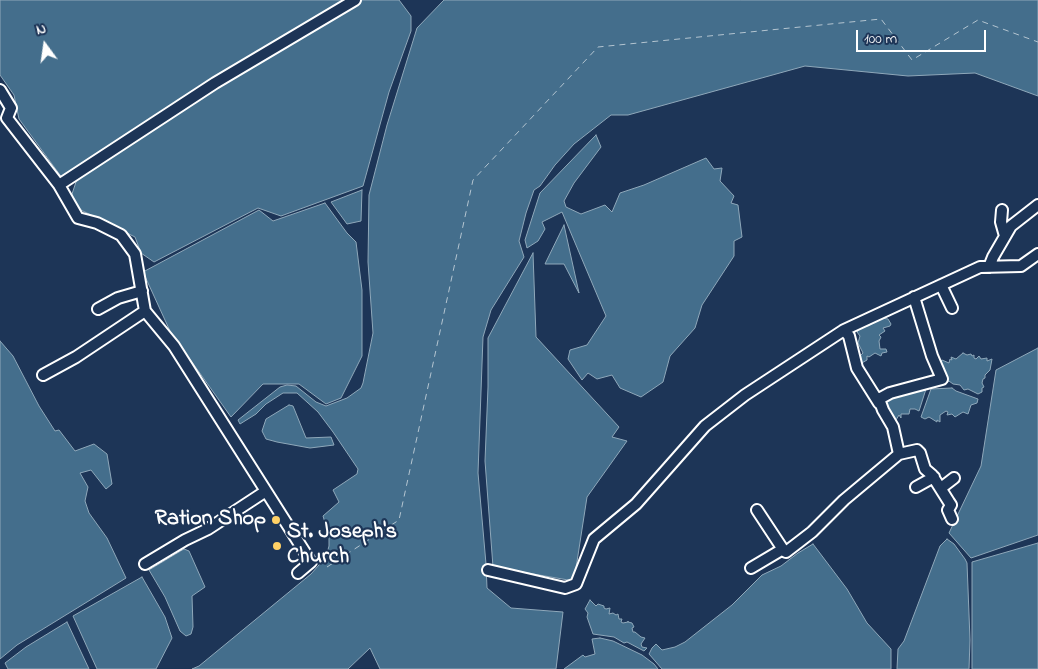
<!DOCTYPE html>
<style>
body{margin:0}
#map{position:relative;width:1038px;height:669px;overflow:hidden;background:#1d3557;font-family:"Indie Flower",sans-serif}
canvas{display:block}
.north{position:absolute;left:20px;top:20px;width:50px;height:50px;-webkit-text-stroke:4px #1d3557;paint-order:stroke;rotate:346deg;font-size:14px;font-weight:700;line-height:20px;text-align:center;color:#fff}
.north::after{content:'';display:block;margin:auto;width:18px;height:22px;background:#fff;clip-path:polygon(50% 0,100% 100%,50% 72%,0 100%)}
.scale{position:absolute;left:856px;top:30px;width:130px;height:22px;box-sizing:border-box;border:2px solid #fff;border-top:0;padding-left:6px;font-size:15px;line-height:18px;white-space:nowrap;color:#fff;-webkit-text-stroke:4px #1d3557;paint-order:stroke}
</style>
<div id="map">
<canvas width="1038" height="669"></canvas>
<div class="north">N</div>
<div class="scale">100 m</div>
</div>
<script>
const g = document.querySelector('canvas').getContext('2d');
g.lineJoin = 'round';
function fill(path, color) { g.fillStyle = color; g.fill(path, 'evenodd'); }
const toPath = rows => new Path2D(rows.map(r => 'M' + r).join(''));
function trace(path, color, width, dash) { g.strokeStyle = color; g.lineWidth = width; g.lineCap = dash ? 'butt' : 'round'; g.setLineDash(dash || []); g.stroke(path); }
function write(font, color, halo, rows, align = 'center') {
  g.font = font + ' "Indie Flower",sans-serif'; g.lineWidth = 4.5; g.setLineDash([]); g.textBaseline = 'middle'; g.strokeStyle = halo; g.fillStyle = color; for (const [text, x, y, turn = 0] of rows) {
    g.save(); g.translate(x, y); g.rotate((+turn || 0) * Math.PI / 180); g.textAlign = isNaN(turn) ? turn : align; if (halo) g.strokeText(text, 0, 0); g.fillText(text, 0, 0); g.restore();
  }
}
const water = toPath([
 [0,0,349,0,63,179,19,119,14,95,0,75,0,0],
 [362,0,399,0,411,16,411,31,389,92,363,186,281,216,258,208,154,262,141,253,135,237,81,210,71,197,77,179,198,96,362,0],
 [444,0,1038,0,1038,96,975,73,908,76,805,66,628,115,611,115,574,144,555,165,540,186,534,190,526,213,519,241,524,257,491,310,483,337,478,473,486,564,487,588,511,608,563,612,556,669,380,669,370,648,348,669,192,669,199,666,311,574,326,557,329,546,329,535,323,516,339,502,333,490,357,474,358,469,333,432,318,412,297,393,283,393,266,404,256,414,240,424,238,420,280,387,287,385,296,386,316,402,326,406,347,398,361,388,363,383,373,333,368,262,369,195,387,125,417,28,444,0],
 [596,135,601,147,574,183,564,201,566,207,581,214,605,205,612,212,620,193,644,185,706,158,714,169,722,168,720,181,734,196,731,203,738,205,742,237,734,241,734,256,702,305,695,328,670,356,663,382,641,397,620,388,612,375,597,379,588,373,582,380,568,359,570,350,587,345,606,316,562,212,542,222,545,229,538,241,527,248,525,240,540,193,596,135],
 [362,190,361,221,347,224,331,202,362,190],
 [325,203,347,233,356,242,362,290,362,356,341,398,326,404,299,384,263,384,231,417,170,331,143,272,259,210,273,221,325,203],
 [564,225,579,293,564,264,545,264,564,225],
 [533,253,536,337,619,427,612,437,627,441,587,497,574,581,493,567,485,461,488,387,488,338,533,253],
 [881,318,888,319,891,324,890,326,883,328,885,331,879,335,881,337,879,341,880,349,886,349,887,352,882,353,881,356,875,353,869,357,867,356,867,360,860,364,859,357,863,353,858,343,860,336,857,332,862,326,868,326,881,318],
 [0,341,13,356,39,406,55,431,59,430,75,451,94,444,107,454,112,484,106,489,91,470,80,473,88,487,85,501,89,513,107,538,126,578,17,645,0,659,0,341],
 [1038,348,1038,535,971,558,949,533,981,466,996,370,1038,348],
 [963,353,967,355,971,354,972,356,974,355,974,358,976,359,979,356,981,359,987,358,987,361,992,359,990,370,985,375,985,378,983,379,982,383,984,387,982,388,982,392,978,394,968,389,964,390,960,385,953,384,949,381,944,384,944,380,942,383,944,384,943,385,941,383,938,363,942,360,949,363,950,359,952,360,951,357,956,359,963,353],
 [922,384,926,389,919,411,915,409,910,409,909,414,901,414,901,418,899,415,896,420,882,401,922,384],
 [952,388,956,391,978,399,977,403,971,405,968,414,963,412,955,417,952,414,947,415,948,412,946,411,940,415,940,422,937,420,937,422,929,417,925,419,921,417,931,389,952,388],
 [289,405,293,406,306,438,331,437,334,445,310,448,277,442,266,439,262,431,266,419,289,405],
 [947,539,954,544,965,559,967,563,970,640,969,669,897,669,898,649,904,641,940,546,947,539],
 [1038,543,1038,669,972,669,972,562,1038,543],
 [813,544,847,589,867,623,891,649,891,669,662,669,649,654,652,648,656,644,662,650,675,647,685,642,732,605,762,575,781,566,798,553,813,544],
 [184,549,189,551,205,587,192,596,193,627,191,634,186,636,180,631,165,597,149,570,184,549],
 [142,577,165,617,172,638,156,669,97,669,73,616,142,577],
 [590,600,596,606,598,604,604,606,604,608,606,609,610,608,609,614,613,613,616,615,618,614,619,619,622,619,621,622,623,623,628,622,628,621,628,622,632,623,634,627,632,628,633,632,635,632,641,637,645,638,641,644,642,647,647,648,644,651,627,642,624,643,614,637,593,634,587,617,588,613,585,609,590,600],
 [67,622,89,669,8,669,5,663,26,647,67,622],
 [600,638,613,641,642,655,654,664,658,669,564,669,583,655,585,657,595,654,592,639,600,638]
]);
const ferry = toPath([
 [327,567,399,520,473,180,598,47,881,19,912,60,978,20,1038,42]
]);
const minor = toPath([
 [0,90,11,108,7,118,59,185,78,218,97,223,121,235,135,254,145,311,174,346,311,562,298,573],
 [59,185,215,83,355,0],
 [1002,210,1001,222,1005,236],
 [989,267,993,257,1011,226,1038,205],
 [941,285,952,308],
 [98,309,118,298,142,291],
 [844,330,849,336,857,368,879,403],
 [43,375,76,357,145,311],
 [899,454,917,450,920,453,925,469,932,475,949,502,951,505,948,510,952,519],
 [916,487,934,477],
 [941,488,954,478],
 [757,510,784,551,786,552,812,532,844,500,899,454,893,427,883,410,879,399,890,393,942,379,932,356,914,297],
 [145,564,185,540,208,529,266,491],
 [751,568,783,549],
 [488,570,565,588,576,584,594,539,636,504,705,426,745,395,844,330,980,267,1021,266,1038,254]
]);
const markers = [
 [276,520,5,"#ffd166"],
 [277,546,5,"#ffd166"]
];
const poiNames = [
 ["Ration Shop",266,520],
 ["St. Joseph's",287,533,"left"],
 ["Church",287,558,"left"]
];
fill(water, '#446e8c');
trace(water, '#8fa8ba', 1);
trace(ferry, '#b4c5d1', 1, [6, 5]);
trace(minor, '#fff', 14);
trace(minor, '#1d3557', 10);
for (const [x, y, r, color] of markers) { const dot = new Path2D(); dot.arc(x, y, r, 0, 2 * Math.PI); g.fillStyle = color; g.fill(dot); trace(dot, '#1d3557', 2); }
write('bold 22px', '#fff', '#1d3557', poiNames, 'right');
</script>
